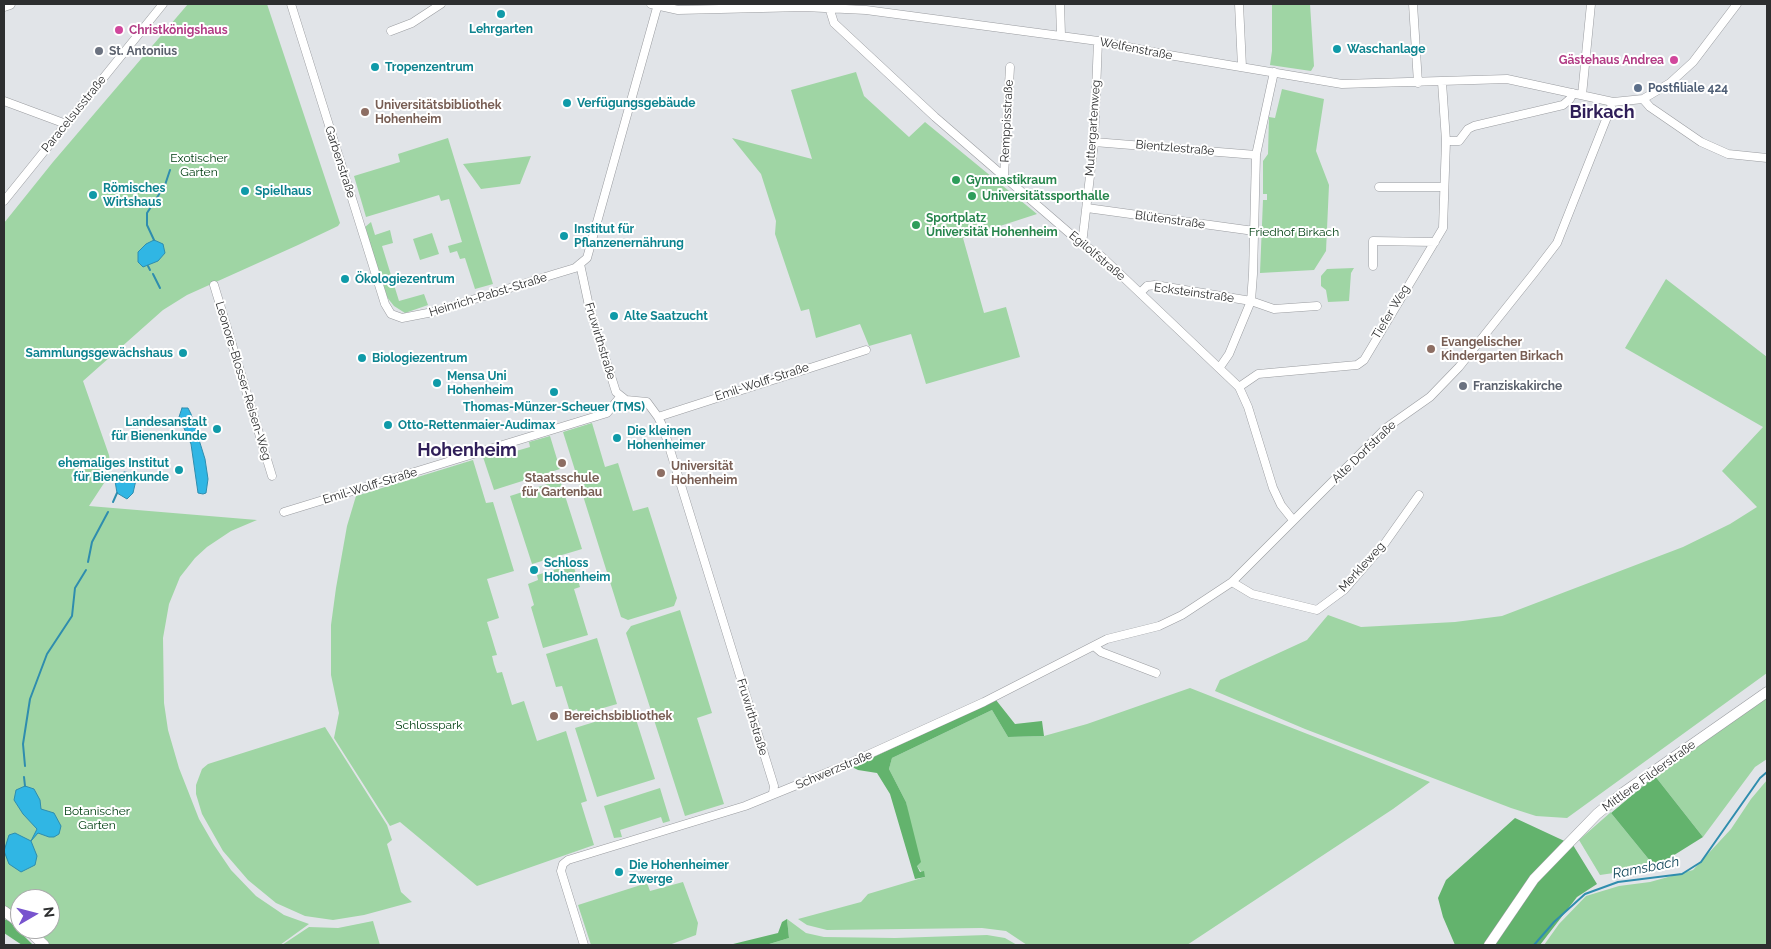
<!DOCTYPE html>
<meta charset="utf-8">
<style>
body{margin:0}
#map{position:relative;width:1771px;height:949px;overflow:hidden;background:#e1e4e8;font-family:Raleway,sans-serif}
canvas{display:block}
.frame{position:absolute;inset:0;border:5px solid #2d2e2f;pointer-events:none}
.north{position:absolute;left:10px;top:889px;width:50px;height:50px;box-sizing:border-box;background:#fff;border:1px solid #ababac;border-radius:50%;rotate:82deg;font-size:14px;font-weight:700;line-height:20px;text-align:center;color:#2d2e2f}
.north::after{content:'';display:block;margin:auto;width:18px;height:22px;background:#7854ce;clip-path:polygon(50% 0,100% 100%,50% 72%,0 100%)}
</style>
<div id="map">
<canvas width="1771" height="949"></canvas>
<div class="frame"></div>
<div class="north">N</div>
</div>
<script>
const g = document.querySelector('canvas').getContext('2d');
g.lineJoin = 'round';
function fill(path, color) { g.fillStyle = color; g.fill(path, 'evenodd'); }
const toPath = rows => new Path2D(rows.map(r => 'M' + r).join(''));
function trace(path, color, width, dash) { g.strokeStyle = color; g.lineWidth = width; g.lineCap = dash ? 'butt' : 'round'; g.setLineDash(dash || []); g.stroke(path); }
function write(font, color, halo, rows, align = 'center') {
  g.font = font + ' Raleway,sans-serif'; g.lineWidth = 4; g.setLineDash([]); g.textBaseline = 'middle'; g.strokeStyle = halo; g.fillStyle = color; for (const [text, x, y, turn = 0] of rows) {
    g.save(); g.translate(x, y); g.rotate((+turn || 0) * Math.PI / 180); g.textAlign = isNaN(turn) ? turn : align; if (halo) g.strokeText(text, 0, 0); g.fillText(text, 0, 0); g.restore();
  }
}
const green = toPath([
 [188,4,267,4,340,223,338,226,298,245,187,295,163,310,83,381,109,455,111,469,108,477,89,506,257,520,231,531,207,547,195,558,180,577,169,604,163,638,164,703,168,730,179,768,199,819,214,845,231,870,256,896,284,915,309,924,280,945,50,945,34,929,50,929,50,899,20,899,20,918,4,905,4,223,53,162],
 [1272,4,1310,4,1314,66,1311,71,1270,65,1272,51],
 [856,72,864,96,909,137,925,122,1037,214,963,238,984,313,1006,307,1020,357,926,384,911,334,869,346,860,324,816,338,809,309,801,311,775,234,776,221,761,174,732,138,812,159,791,90],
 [1282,89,1324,99,1316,151,1329,185,1326,251,1314,270,1260,273,1263,200,1267,200,1267,194,1263,194,1263,161,1268,154,1269,117,1275,118],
 [448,138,493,284,475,289,465,258,460,259,457,251,450,253,448,246,462,242,449,199,441,201,439,195,366,217,354,176,400,162,398,154],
 [531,156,520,184,481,189,463,164],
 [371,222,375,235,390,230,393,243,382,246,399,301,424,294,428,305,405,313,394,306,386,296,365,227],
 [432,233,439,254,420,260,413,239],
 [1354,268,1351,273,1349,301,1328,302,1326,290,1321,286,1321,276,1327,269],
 [1666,279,1767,357,1767,673,1567,818,1536,816,1511,808,1305,729,1215,691,1220,680,1307,640,1328,615,1361,627,1455,622,1502,616,1683,547,1730,524,1757,507,1722,471,1763,427,1625,348],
 [592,423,605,467,618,463,633,511,648,507,677,598,674,606,628,620,621,617,563,432],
 [550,436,560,469,494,490,483,457,490,454,492,458,530,447,529,442],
 [473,460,486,503,493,502,514,571,487,579,499,618,487,622,497,655,492,656,494,664,497,673,502,672,512,705,524,701,537,741,566,731,587,801,581,803,594,845,477,886,400,822,390,826,334,738,339,713,331,675,331,625,336,588,347,526,356,496],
 [560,480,582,549,532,564,510,496],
 [573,564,580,587,574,589,588,635,543,648,531,607,534,605,528,584,538,580,537,575],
 [680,610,712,713,697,718,724,804,685,816,626,633,631,626],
 [597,638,617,704,579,715,577,709,570,712,562,686,556,687,546,654],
 [1190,688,1430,782,1393,809,1187,945,1027,945,1006,931,982,928,827,930,807,925,798,919,861,902,868,894,925,877,917,866,906,802,889,769,892,758,992,710,1008,737,1044,736,1087,724],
 [1767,697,1767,759,1755,767,1703,837,1655,776],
 [633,710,655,779,597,797,575,728],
 [325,727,387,825,392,840,387,844,401,892,412,902,364,915,333,920,305,916,276,903,248,880,223,851,202,814,196,794,196,785,202,769,208,764],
 [1767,780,1767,945,1544,945,1559,924,1586,896,1619,886,1650,882,1693,870,1731,829,1751,799],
 [660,788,670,821,663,823,661,817,620,830,622,837,614,838,604,806],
 [1611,812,1611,813,1655,867,1600,875,1579,840],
 [683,882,698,923,696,935,669,945,591,945,578,905,647,883,650,891],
 [787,919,806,933,824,937,895,938,987,935,1005,938,1017,945,766,945,789,938],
 [373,921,380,945,282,945,309,927,338,928]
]);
const forest = toPath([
 [996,700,1015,724,1042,721,1044,736,1008,737,992,710,892,758,889,769,906,802,921,862,917,866,920,872,924,871,925,877,915,879,890,794,877,773,858,770,852,767],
 [1655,776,1703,837,1655,867,1611,813],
 [1515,818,1573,845,1597,884,1577,897,1540,945,1455,945,1443,917,1438,898,1446,880],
 [4,919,9,921,33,945,22,945,4,933],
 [787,919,789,938,766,945,729,945,778,933,782,922]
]);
const water = toPath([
 [154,240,163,244,165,253,158,261,143,267,138,262,138,252,146,244,154,240],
 [182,408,188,408,191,414,205,459,208,479,206,493,203,494,198,493,191,444,179,417,182,408],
 [124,472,132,473,136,480,133,493,127,499,117,493,115,481,124,472],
 [25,786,34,789,40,800,41,809,54,813,61,826,59,834,54,837,49,837,38,833,31,841,37,856,35,865,21,872,9,864,4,851,9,835,15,833,31,841,37,829,23,814,14,800,16,790,25,786]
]);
const stream = toPath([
 [154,240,147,225,147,213,165,185,170,170],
 [148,266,150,270],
 [153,274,160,288],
 [113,502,117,493],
 [88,562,92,542,108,512],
 [25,766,23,744,30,699,47,654,72,616,75,588,86,570],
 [24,777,25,786],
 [1534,945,1554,922,1585,894,1618,882,1682,874,1701,862,1760,778,1767,772]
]);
const minor = toPath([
 [291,4,385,304,391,314,402,318,433,312,555,274,575,268,587,258,658,4],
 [651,4,678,10,804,7,866,10,1098,41,1163,54,1342,84,1507,79,1613,102,1643,99,1670,83,1693,62,1737,4],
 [1060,4,1061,35],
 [1239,4,1242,67],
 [1413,4,1418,83],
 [829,7,834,23,935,117,1082,244,1101,256,1239,387,1248,407,1273,488,1281,505,1293,520],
 [391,31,412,23,441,4],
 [1582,95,1591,4],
 [1643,99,1650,107,1701,142,1728,154,1767,158],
 [4,101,66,124],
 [1446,141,1459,141,1468,129,1474,126,1563,105,1570,99,1573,93],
 [1094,142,1256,155],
 [1004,176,1010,67],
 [1379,187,1444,187],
 [4,201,163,4],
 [1087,208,1254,231],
 [1082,244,1094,142,1098,41],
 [580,264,589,306,616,392,626,400,647,402,658,417,663,427,774,786,773,793],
 [1373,266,1373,241,1435,242],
 [214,285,272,476],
 [1140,293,1147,286,1155,285,1251,301,1274,309,1317,306],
 [1220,367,1229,354,1251,301,1253,274,1256,155,1274,72],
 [1239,387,1258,374,1357,365,1364,360,1443,228,1446,141,1442,82],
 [658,417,866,350],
 [284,512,607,413,620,397],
 [1232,582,1252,594,1317,610,1344,590,1385,543,1419,495],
 [1094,646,1101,652,1156,673],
 [584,945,561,871,563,864,568,860,745,806,841,767,984,702,1107,639,1159,626,1182,615,1232,582,1386,428,1430,397,1459,367,1534,273,1557,243,1613,102]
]);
const major = toPath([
 [4,6,10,4],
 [4,911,20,923],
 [27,929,44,945],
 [1489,945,1534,879,1597,814,1624,792,1767,692]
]);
const markers = [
 [501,14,5,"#0f9aa8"],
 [119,30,5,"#d1479c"],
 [1337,49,5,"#0f9aa8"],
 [99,51,5,"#6b7280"],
 [1674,60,5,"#d1479c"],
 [375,67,5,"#0f9aa8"],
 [1638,88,5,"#5c6f8a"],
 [567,103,5,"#0f9aa8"],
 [365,112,5,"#8d6e63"],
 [956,180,5,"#2e9e5b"],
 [245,191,5,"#0f9aa8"],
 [93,195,5,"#0f9aa8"],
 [972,196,5,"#2e9e5b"],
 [916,225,5,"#2e9e5b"],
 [564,236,5,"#0f9aa8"],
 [345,279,5,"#0f9aa8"],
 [614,316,5,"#0f9aa8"],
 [1431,349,5,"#8d6e63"],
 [183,353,5,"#0f9aa8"],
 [362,358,5,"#0f9aa8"],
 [437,383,5,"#0f9aa8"],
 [1463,386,5,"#6b7280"],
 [554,392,5,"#0f9aa8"],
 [388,425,5,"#0f9aa8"],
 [217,429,5,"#0f9aa8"],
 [617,438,5,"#0f9aa8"],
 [562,463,5,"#8d6e63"],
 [179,470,5,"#0f9aa8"],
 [661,473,5,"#8d6e63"],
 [534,570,5,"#0f9aa8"],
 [554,716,5,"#8d6e63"],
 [619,872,5,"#0f9aa8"]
];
const cultureNames = [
 ["Lehrgarten",501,29,"center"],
 ["Waschanlage",1347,49],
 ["Tropenzentrum",385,67],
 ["Verfügungsgebäude",577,103],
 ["Römisches",103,188],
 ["Wirtshaus",103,202],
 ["Spielhaus",255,191],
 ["Institut für",574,229],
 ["Pflanzenernährung",574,243],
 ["Ökologiezentrum",355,279],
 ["Alte Saatzucht",624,316],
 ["Sammlungsgewächshaus",173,353,"right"],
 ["Biologiezentrum",372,358],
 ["Mensa Uni",447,376],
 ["Hohenheim",447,390],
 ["Thomas-Münzer-Scheuer (TMS)",554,407,"center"],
 ["Landesanstalt",207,422,"right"],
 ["für Bienenkunde",207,436,"right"],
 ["Otto-Rettenmaier-Audimax",398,425],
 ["Die kleinen",627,431],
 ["Hohenheimer",627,445],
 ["ehemaliges Institut",169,463,"right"],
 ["für Bienenkunde",169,477,"right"],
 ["Schloss",544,563],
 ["Hohenheim",544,577],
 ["Die Hohenheimer",629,865],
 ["Zwerge",629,879]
];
const hotelNames = [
 ["Christkönigshaus",129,30],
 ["Gästehaus Andrea",1664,60,"right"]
];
const streetNames = [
 ["Welfenstraße",1136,49,11],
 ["Paracelsusstraße",74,114,-51],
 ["Remppisstraße",1007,121,-87],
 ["Muttergartenweg",1093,128,-86],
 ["Bientzlestraße",1175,148,5],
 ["Garbenstraße",340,162,72],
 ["Blütenstraße",1170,220,8],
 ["Egilolfstraße",1097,256,40],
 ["Ecksteinstraße",1194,293,8],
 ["Heinrich-Pabst-Straße",488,295,-17],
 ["Tiefer Weg",1391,312,-59],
 ["Fruwirthstraße",600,341,73],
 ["Leonore-Blosser-Reisen-Weg",243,381,73],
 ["Emil-Wolff-Straße",762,382,-18],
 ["Alte Dorfstraße",1364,452,-44],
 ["Emil-Wolff-Straße",370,486,-17],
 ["Merkleweg",1362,567,-48],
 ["Fruwirthstraße",752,717,73],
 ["Schwerzstraße",834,770,-23],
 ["Mittlere Filderstraße",1649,776,-36]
];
const worshipNames = [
 ["St. Antonius",109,51],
 ["Franziskakirche",1473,386]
];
const serviceNames = [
 ["Postfiliale 424",1648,88]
];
const educationNames = [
 ["Universitätsbibliothek",375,105],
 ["Hohenheim",375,119],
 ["Evangelischer",1441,342],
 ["Kindergarten Birkach",1441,356],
 ["Universität",671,466],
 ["Hohenheim",671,480],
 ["Staatsschule",562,478,"center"],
 ["für Gartenbau",562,492,"center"],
 ["Bereichsbibliothek",564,716]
];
const parkNames = [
 ["Exotischer",199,158],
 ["Garten",199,172],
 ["Friedhof Birkach",1294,232],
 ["Schlosspark",429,725],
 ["Botanischer",97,811],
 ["Garten",97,825]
];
const leisureNames = [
 ["Gymnastikraum",966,180],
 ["Universitätssporthalle",982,196],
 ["Sportplatz",926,218],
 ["Universität Hohenheim",926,232]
];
const waterNames = [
 ["Ramsbach",1646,868,-11]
];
const districtNames = [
 ["Birkach",1602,113],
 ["Hohenheim",467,451]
];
fill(green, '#9fd5a4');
fill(forest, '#63b36d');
fill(water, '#30b6e4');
trace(water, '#2f8dae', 1);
trace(stream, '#2f8dae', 2);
trace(minor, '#9a9ca0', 9);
trace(major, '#9a9ca0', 11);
trace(minor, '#fff', 8);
trace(major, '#fff', 10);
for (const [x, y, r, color] of markers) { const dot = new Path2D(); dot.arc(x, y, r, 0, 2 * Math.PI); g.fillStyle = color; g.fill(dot); trace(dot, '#fff', 2); }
write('bold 12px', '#0d838f', '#fff', cultureNames, 'left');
write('bold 12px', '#b23c85', '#fff', hotelNames, 'left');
write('12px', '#2d2e2f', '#fff', streetNames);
write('bold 12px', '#5b616d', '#fff', worshipNames, 'left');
write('bold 12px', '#4e5e75', '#fff', serviceNames, 'left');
write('bold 12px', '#785e54', '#fff', educationNames, 'left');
write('12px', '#024013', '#fff', parkNames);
write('bold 12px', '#27864d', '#fff', leisureNames, 'left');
write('italic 14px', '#11475a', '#fff', waterNames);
write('bold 18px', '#2f1e58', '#fff', districtNames);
</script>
